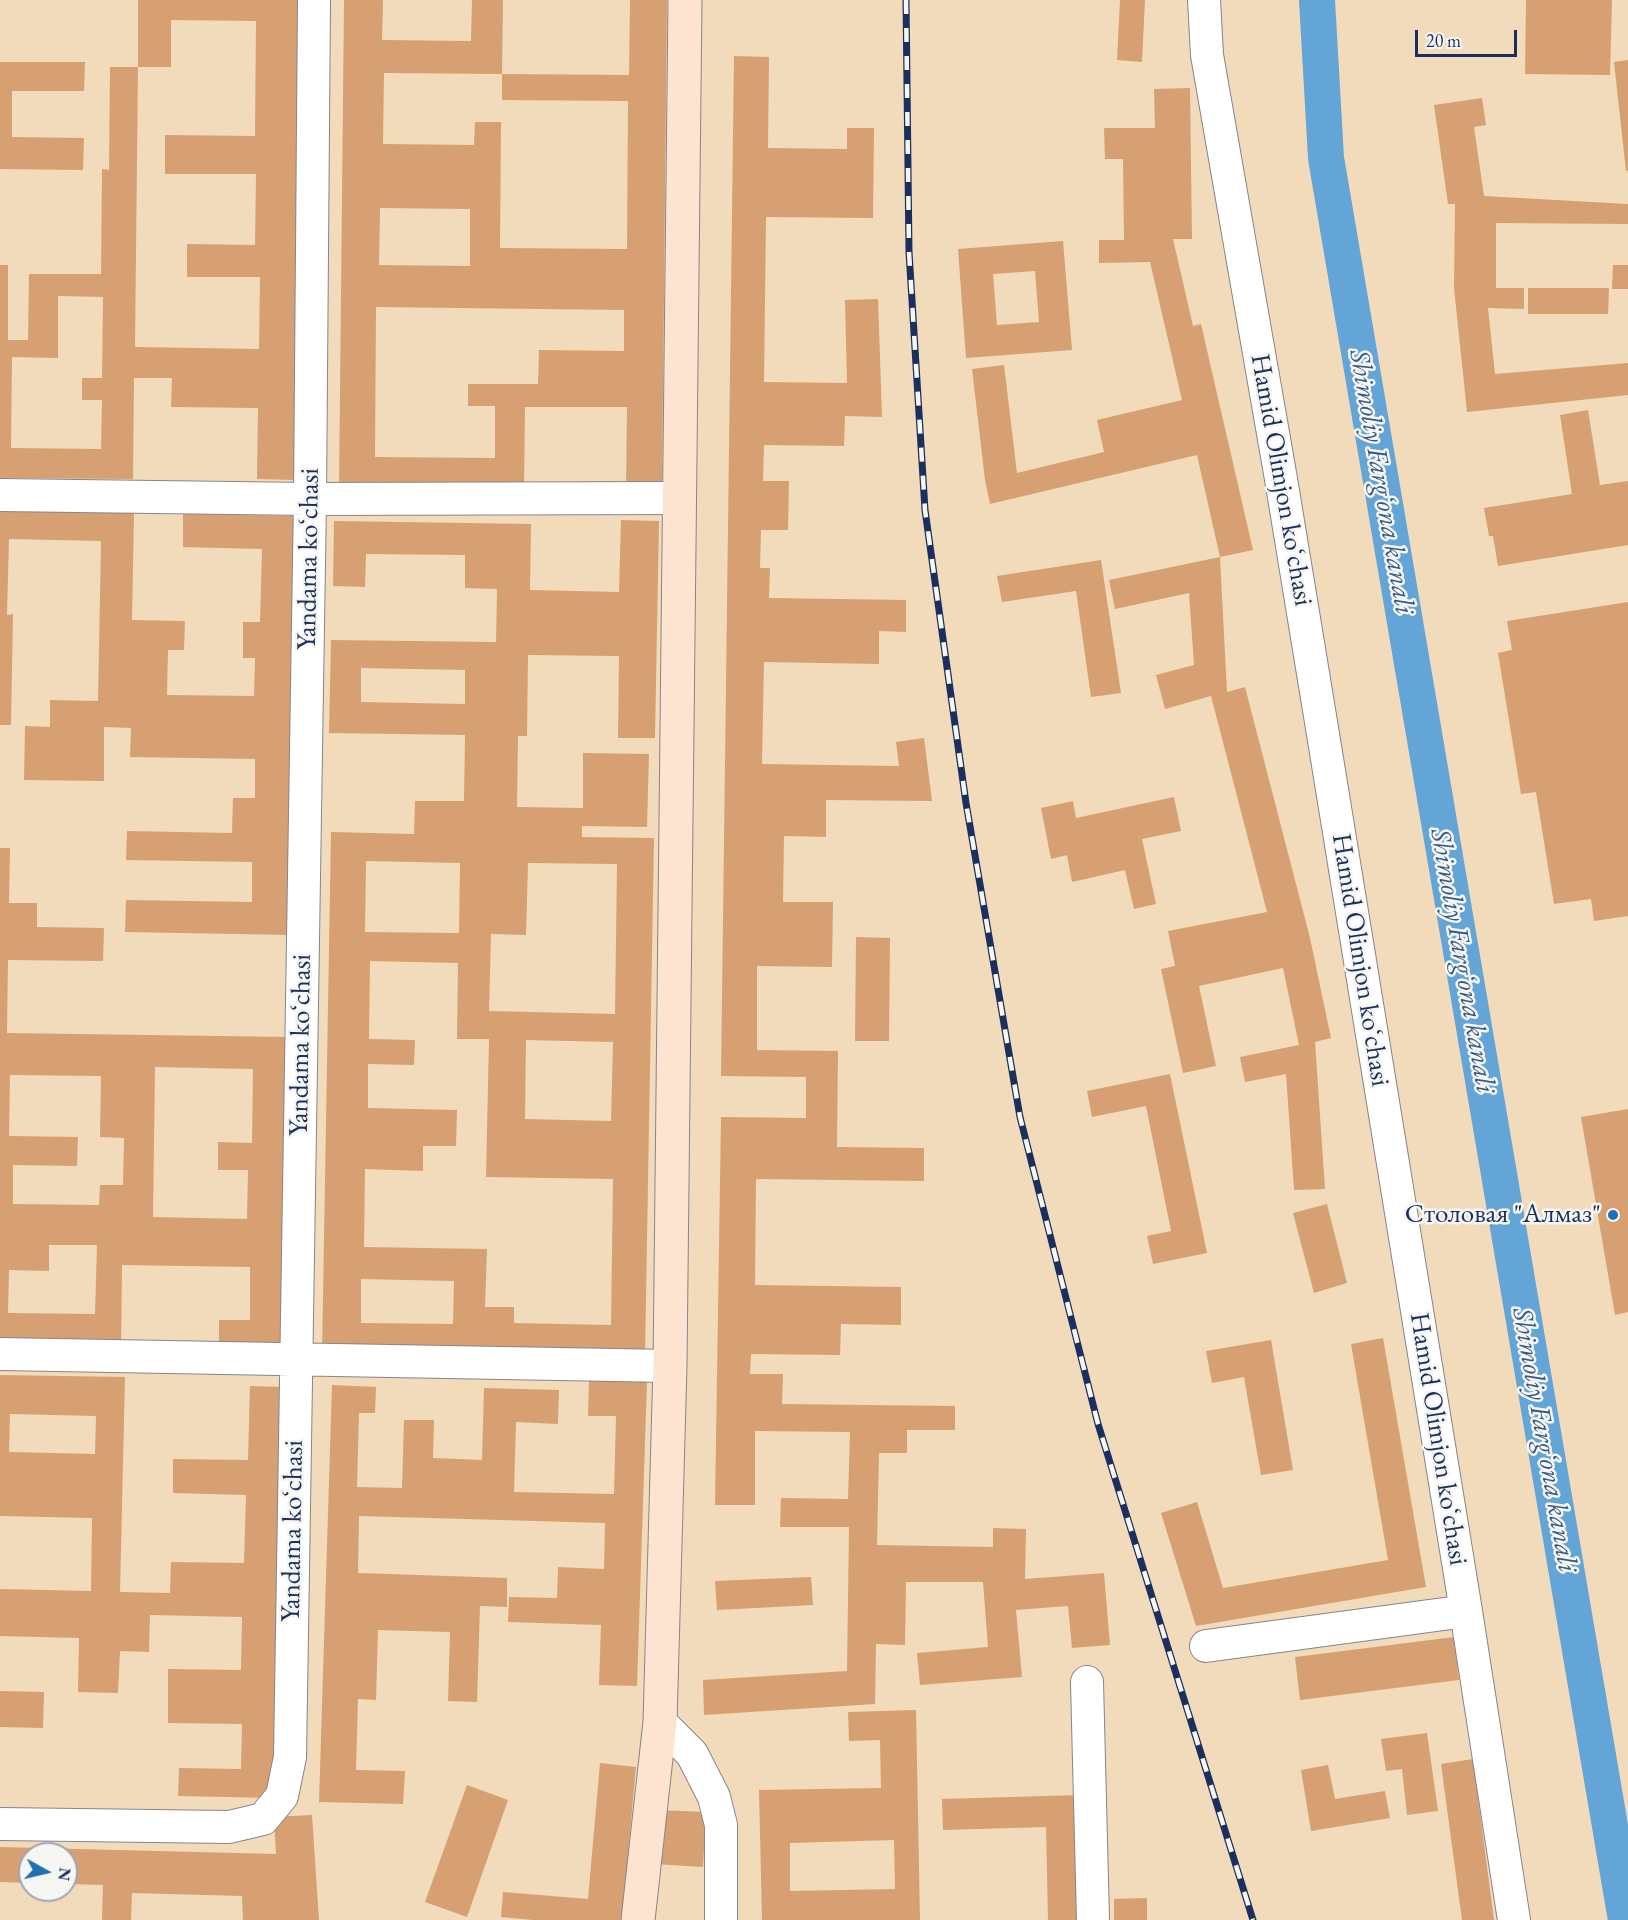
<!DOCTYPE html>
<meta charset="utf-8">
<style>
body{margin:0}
#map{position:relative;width:1628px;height:1920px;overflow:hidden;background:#f1dbbb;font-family:"EB Garamond",serif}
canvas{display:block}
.north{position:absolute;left:18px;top:1842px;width:60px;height:60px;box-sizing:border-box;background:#f6f6f2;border:2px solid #9ea6b7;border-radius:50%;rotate:98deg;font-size:16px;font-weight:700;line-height:24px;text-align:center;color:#1b2f5e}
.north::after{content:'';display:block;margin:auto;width:21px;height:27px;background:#1f6fb2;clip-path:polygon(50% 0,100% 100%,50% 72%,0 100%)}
.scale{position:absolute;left:1415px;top:30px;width:102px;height:27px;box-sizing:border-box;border:3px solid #1b2f5e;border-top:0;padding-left:8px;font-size:18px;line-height:21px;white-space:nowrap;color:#1b2f5e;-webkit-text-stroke:4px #f6f6f2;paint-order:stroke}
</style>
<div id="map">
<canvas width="1628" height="1920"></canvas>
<div class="north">N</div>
<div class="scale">20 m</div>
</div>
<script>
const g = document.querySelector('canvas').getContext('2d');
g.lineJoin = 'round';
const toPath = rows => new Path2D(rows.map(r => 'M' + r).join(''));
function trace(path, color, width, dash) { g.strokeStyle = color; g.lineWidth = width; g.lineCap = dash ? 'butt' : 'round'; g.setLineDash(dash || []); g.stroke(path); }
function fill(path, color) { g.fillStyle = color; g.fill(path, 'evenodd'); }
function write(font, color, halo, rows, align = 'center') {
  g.font = font + ' "EB Garamond",serif'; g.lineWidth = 5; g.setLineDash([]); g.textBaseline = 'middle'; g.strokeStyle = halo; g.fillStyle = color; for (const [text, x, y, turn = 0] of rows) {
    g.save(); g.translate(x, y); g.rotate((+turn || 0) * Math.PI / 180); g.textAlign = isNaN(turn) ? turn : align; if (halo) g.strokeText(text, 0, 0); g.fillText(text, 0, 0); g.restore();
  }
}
const canal = toPath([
 [1317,0,1326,158,1626,1920]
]);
const building = toPath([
 [138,0,300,0,295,480,257,479,258,408,171,407,172,378,134,378,133,479,0,478,0,265,8,265,8,340,28,340,29,274,101,274,102,169,109,170,110,67,138,67],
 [171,20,256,21,255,136,165,135,165,174,256,174,255,245,187,244,187,277,260,277,259,349,135,347,138,67,171,67],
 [58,296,103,297,102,378,82,378,82,400,102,400,101,449,11,448,12,357,58,358],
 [344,0,383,0,382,40,471,41,472,0,503,0,502,74,384,73,383,144,474,145,475,122,501,122,500,248,627,249,628,101,502,100,502,74,629,75,630,0,667,0,662,489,626,489,627,407,525,407,524,491,339,490],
 [380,208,470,209,470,266,379,265],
 [376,307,624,310,624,351,539,350,538,384,468,384,468,406,495,406,495,458,375,457],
 [1120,0,1145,0,1142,62,1117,60],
 [1526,0,1612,0,1610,75,1525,74],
 [734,56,769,57,768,148,847,149,847,128,874,128,873,218,766,217,764,382,847,383,845,300,878,299,882,417,845,416,844,446,764,445,763,481,789,481,788,530,761,530,760,568,770,568,769,598,906,600,906,632,879,631,879,664,764,662,762,764,899,766,896,742,924,738,932,801,826,800,826,837,784,836,783,902,833,902,832,967,757,966,757,1050,838,1051,837,1147,924,1148,924,1181,756,1179,755,1285,901,1287,901,1325,841,1324,840,1355,751,1354,750,1374,783,1374,782,1404,955,1406,955,1430,907,1430,907,1453,879,1453,877,1545,993,1547,993,1528,1026,1529,1025,1579,1104,1573,1110,1645,1072,1648,1068,1606,1016,1610,1022,1677,920,1685,917,1653,988,1647,983,1582,906,1582,905,1645,876,1644,875,1704,704,1715,703,1680,847,1671,849,1527,780,1527,781,1498,848,1499,850,1432,755,1431,755,1505,715,1505,721,1117,806,1118,806,1077,721,1076],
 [1628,60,1628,171,1626,171,1614,62],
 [0,62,85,62,84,91,12,91,12,137,84,138,83,170,0,169],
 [1190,88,1192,239,1173,239,1193,326,1201,324,1253,550,1220,557,1197,455,990,504,985,480,972,369,1004,365,1017,473,1104,452,1097,420,1182,400,1150,262,1099,263,1099,240,1124,240,1123,159,1105,159,1104,128,1155,128,1154,89],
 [1482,98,1486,125,1474,127,1484,196,1628,204,1628,224,1496,223,1496,288,1524,288,1524,309,1488,308,1495,374,1628,363,1628,395,1467,412,1454,288,1455,204,1448,204,1434,105],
 [1063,241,1072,350,966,358,958,249],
 [1035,271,1039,322,997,325,993,274],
 [1613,265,1628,265,1628,289,1612,289],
 [1528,288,1609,288,1608,314,1528,314],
 [1588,410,1600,485,1628,481,1628,545,1498,566,1493,536,1489,536,1484,508,1572,494,1560,415],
 [0,511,134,513,132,620,185,621,184,650,168,650,167,695,254,696,255,658,243,658,243,622,260,622,262,549,183,547,183,514,298,516,291,935,125,932,126,900,252,902,252,862,126,860,127,831,232,833,233,798,255,798,255,759,130,757,131,728,104,727,104,781,24,780,25,726,50,727,50,700,98,701,101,541,9,539,7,615,13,614,11,725,0,725],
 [621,520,659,521,655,738,618,738,619,656,528,655,527,736,518,736,517,807,583,808,583,753,649,754,647,827,582,826,582,837,654,838,645,1355,322,1354,331,832,414,834,415,801,464,801,465,735,329,733,331,640,496,642,497,589,465,588,465,555,366,554,365,587,333,586,334,521,531,524,530,590,619,592],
 [361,668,465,670,465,704,361,702],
 [366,861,460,863,459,933,365,932],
 [528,863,617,864,615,1014,489,1011,491,934,526,935],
 [370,961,458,963,457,1039,489,1039,486,1177,613,1179,611,1325,514,1323,514,1307,485,1307,487,1249,364,1247,365,1169,423,1171,423,1146,456,1146,457,1110,368,1108,368,1064,414,1065,415,1040,369,1039],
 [526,1040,613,1042,611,1121,525,1119],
 [361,1279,454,1281,453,1324,361,1323],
 [1220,557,1227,692,1245,687,1310,938,1331,1038,1315,1042,1325,1189,1294,1190,1286,1074,1245,1082,1240,1057,1299,1045,1283,968,1199,986,1216,1066,1183,1073,1161,969,1175,966,1168,931,1267,912,1211,696,1165,709,1156,675,1194,665,1189,593,1115,609,1109,580],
 [1101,560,1121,693,1091,697,1076,591,1002,602,997,576],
 [1628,602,1628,916,1594,921,1591,899,1554,904,1536,792,1521,794,1498,653,1512,650,1507,621],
 [1174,797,1181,831,1142,839,1156,904,1134,909,1125,870,1072,882,1067,855,1051,859,1041,808,1073,801,1076,818],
 [0,848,10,848,9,903,37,903,37,927,104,928,103,961,8,960,7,1033,289,1037,283,1350,219,1349,219,1320,250,1320,250,1267,122,1265,121,1349,0,1347],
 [155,1067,253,1069,252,1143,218,1142,218,1170,248,1170,247,1219,153,1217],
 [10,1075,101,1076,100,1137,124,1138,123,1185,100,1185,99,1205,13,1204,13,1165,77,1166,78,1137,9,1136],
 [49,1245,97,1245,95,1314,8,1313,9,1270,49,1271],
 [856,937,890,938,889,1041,855,1041],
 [1170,1074,1207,1253,1153,1264,1147,1236,1171,1231,1146,1106,1092,1117,1087,1091],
 [1628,1109,1628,1312,1615,1315,1581,1117],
 [1327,1204,1347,1283,1314,1293,1293,1213],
 [1383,1338,1426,1587,1196,1626,1161,1513,1197,1502,1223,1588,1388,1560,1351,1344],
 [1271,1340,1293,1470,1261,1475,1244,1377,1212,1383,1206,1351],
 [0,1375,125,1377,120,1592,170,1593,171,1562,244,1563,246,1495,173,1493,173,1459,248,1460,250,1386,283,1387,275,1798,178,1796,179,1768,241,1769,242,1724,168,1723,168,1669,241,1670,242,1617,150,1615,149,1652,120,1651,118,1693,78,1692,79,1638,0,1636,0,1589,91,1591,92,1518,0,1516],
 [10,1414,96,1416,95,1454,9,1452],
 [589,1380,647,1381,637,1686,599,1685,601,1625,508,1622,509,1597,557,1598,558,1567,604,1569,605,1523,359,1516,358,1573,507,1578,507,1607,480,1606,477,1702,448,1701,450,1632,378,1630,376,1700,358,1699,356,1770,405,1771,403,1804,319,1802,332,1385,376,1387,375,1413,359,1413,357,1487,402,1488,404,1420,434,1420,433,1458,482,1460,484,1388,559,1390,558,1424,516,1422,514,1492,614,1494,616,1416,588,1416],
 [811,1577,813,1605,717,1610,715,1581],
 [1454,1637,1459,1680,1300,1700,1295,1657],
 [0,1691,44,1692,43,1728,0,1727],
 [916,1710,920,1920,762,1920,759,1790,881,1788,880,1740,849,1741,848,1712],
 [894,1840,895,1889,790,1891,790,1843],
 [1427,1733,1438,1811,1407,1815,1402,1769,1386,1771,1381,1739],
 [1473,1759,1494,1920,1462,1920,1441,1764],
 [600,1763,636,1767,622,1920,533,1920,501,1917,503,1892,588,1899],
 [1328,1765,1335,1799,1385,1791,1390,1818,1311,1831,1301,1770],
 [467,1785,508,1800,467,1917,425,1902],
 [1080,1795,1083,1920,1048,1920,1046,1827,943,1830,942,1799],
 [657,1810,706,1812,703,1867,654,1864],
 [312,1815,319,1920,243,1920,242,1896,132,1893,131,1920,102,1920,103,1885,66,1884,66,1854,30,1854,30,1883,0,1882,0,1847,276,1854,274,1817],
 [1147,1898,1147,1920,1114,1920,1114,1899]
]);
const street = toPath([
 [1204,0,1207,55,1281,479,1322,728,1466,1611,1514,1920],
 [0,495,310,499,680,498],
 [0,1354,670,1366],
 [1206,1646,1466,1611],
 [1087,1682,1093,1920],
 [660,1722,692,1754,714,1797,721,1825,721,1920],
 [0,1824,229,1827,263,1819,282,1796,290,1757,310,499,314,0]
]);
const secondary = toPath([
 [638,1920,660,1722,670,1366,685,0]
]);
const rail = toPath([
 [906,0,909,252,925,510,966,803,1020,1117,1098,1424,1253,1920]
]);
const markers = [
 [1613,1215,6,"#1f6fb2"]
];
const streetNames = [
 ["Hamid Olimjon koʻchasi",1281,480,80],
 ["Yandama koʻchasi",309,559,-89],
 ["Hamid Olimjon koʻchasi",1360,960,81],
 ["Yandama koʻchasi",301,1045,-89],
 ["Hamid Olimjon koʻchasi",1438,1439,81],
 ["Yandama koʻchasi",293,1531,-89]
];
const poiNames = [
 ["Столовая \"Алмаз\"",1601,1215]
];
const waterNames = [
 ["Shimoliy Fargʻona kanali",1381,482,80],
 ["Shimoliy Fargʻona kanali",1462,961,80],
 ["Shimoliy Fargʻona kanali",1544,1440,80]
];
trace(canal, '#62a5d6', 36);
fill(building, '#d6a072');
trace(street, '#86858c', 34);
trace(secondary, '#86858c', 35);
trace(street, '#fff', 32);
trace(secondary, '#fde4d1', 33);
trace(rail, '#1b2f5e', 7);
trace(rail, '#f6f6f2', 4.5, [14]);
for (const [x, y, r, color] of markers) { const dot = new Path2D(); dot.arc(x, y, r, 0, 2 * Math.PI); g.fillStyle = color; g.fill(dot); trace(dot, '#f6f6f2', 2); }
write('27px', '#1b2f5e', '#f6f6f2', streetNames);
write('27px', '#1b2f5e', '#f6f6f2', poiNames, 'right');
write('italic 28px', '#345888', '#f6f6f2', waterNames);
</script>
